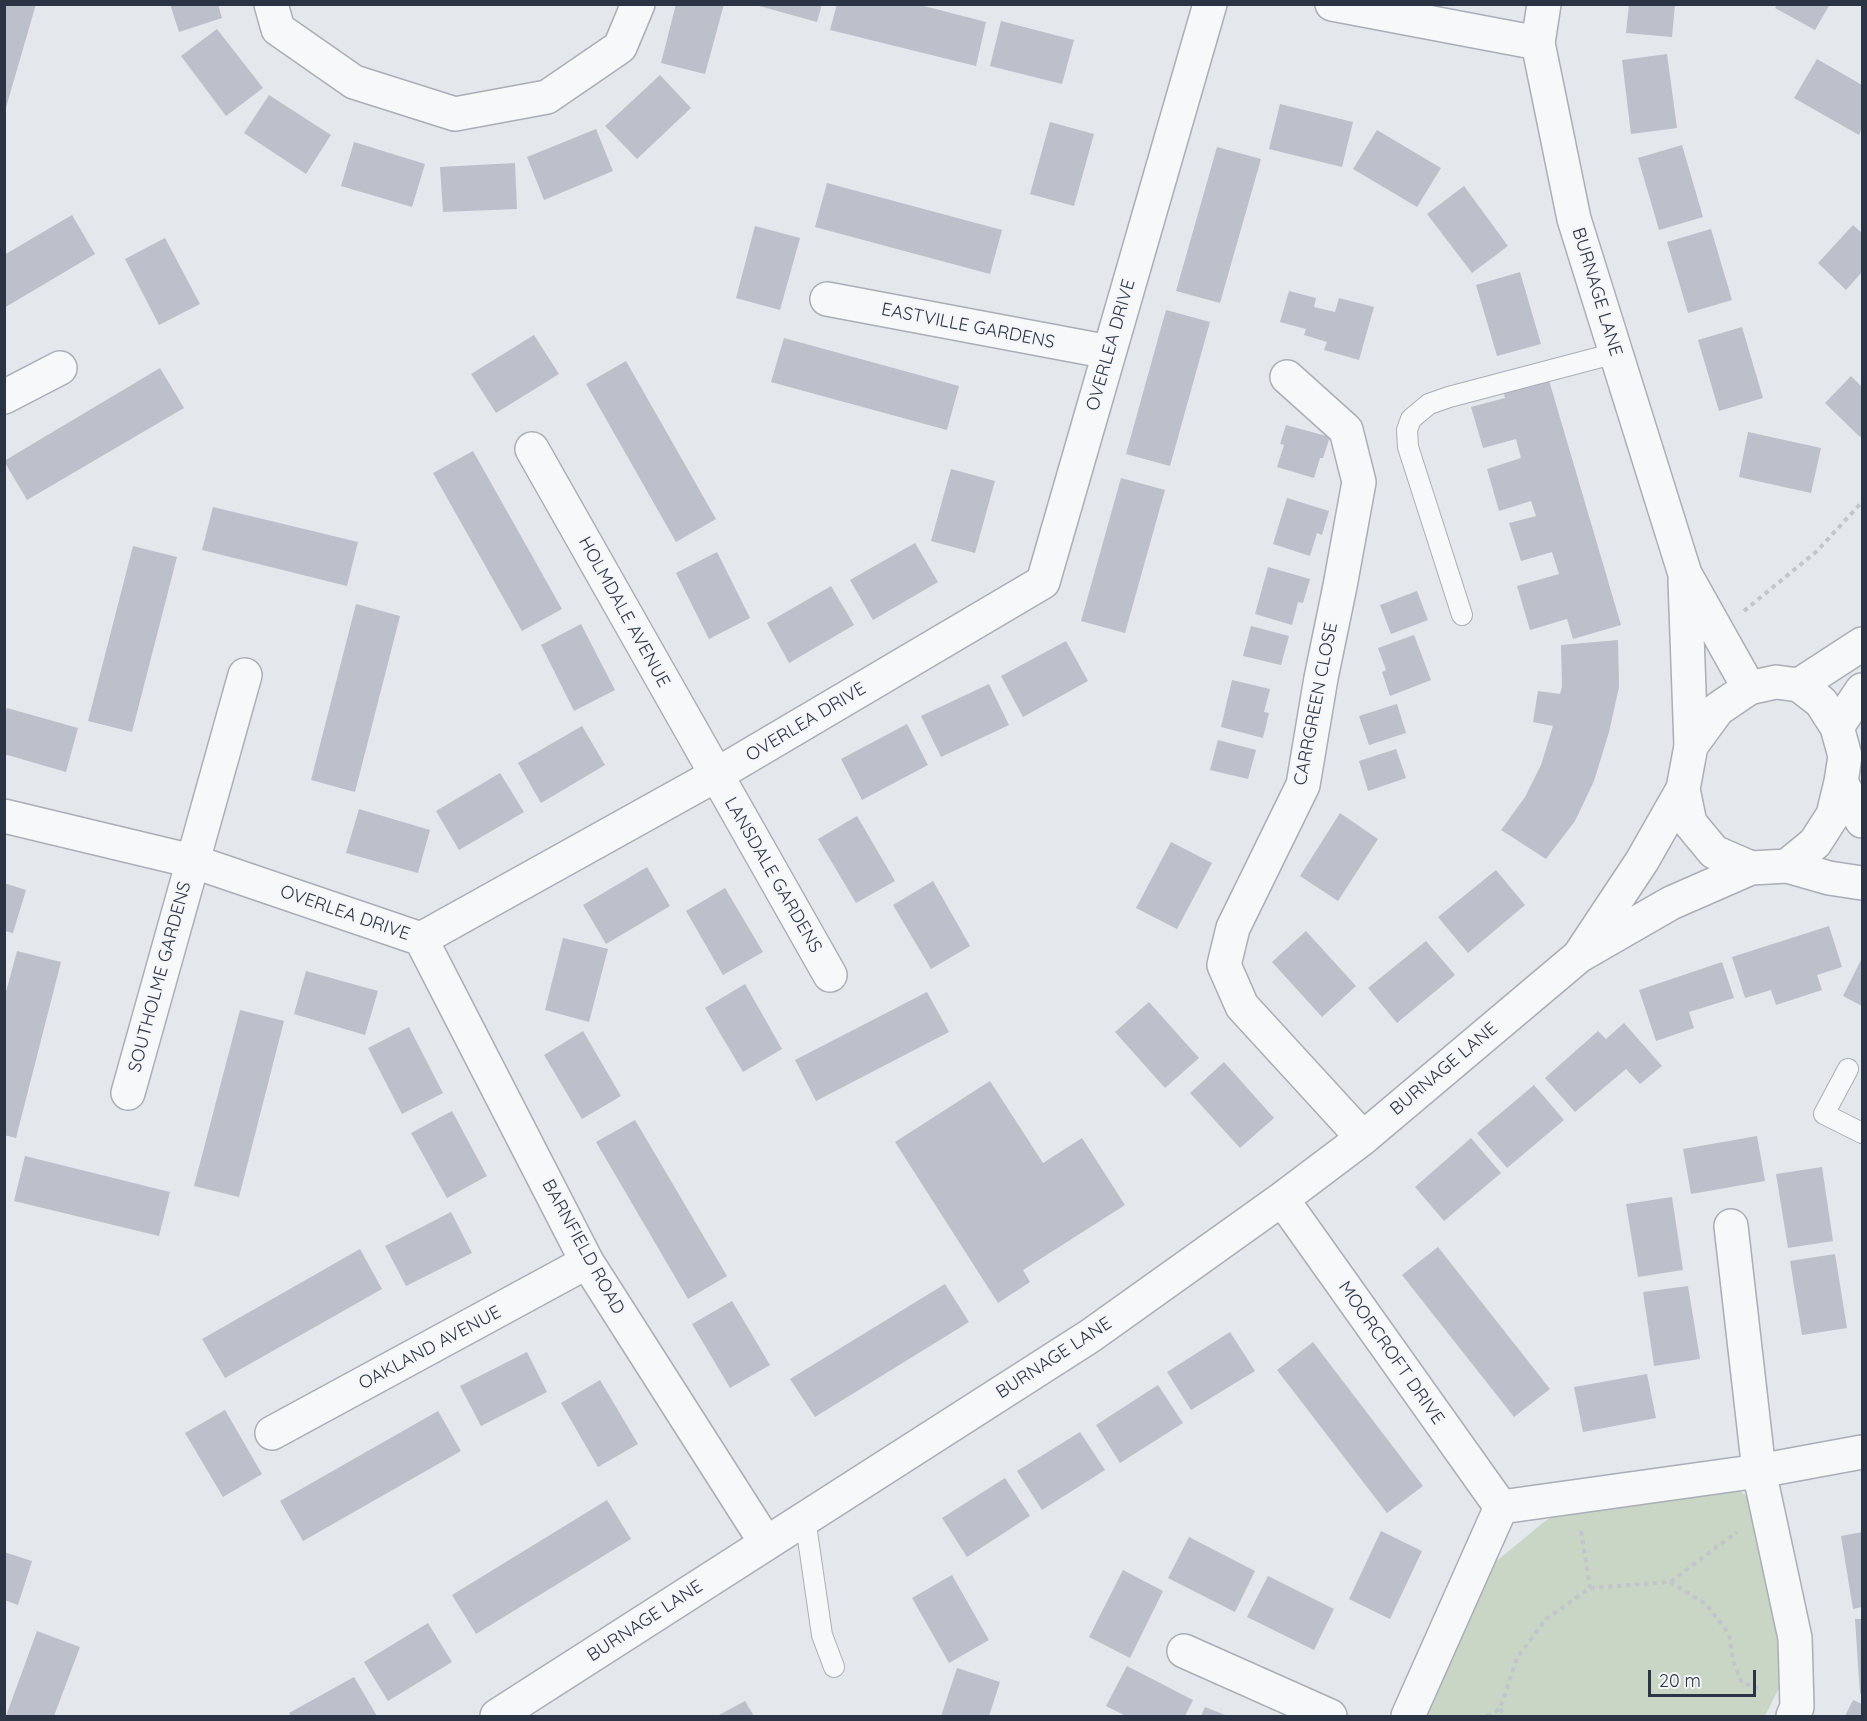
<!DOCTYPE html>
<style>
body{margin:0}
#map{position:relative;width:1867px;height:1721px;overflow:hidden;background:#e4e7ec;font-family:Quicksand,sans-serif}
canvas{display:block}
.frame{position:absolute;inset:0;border:6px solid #2b3445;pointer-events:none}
.scale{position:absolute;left:1648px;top:1670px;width:108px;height:27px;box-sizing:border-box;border:3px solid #2b3445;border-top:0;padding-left:8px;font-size:18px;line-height:21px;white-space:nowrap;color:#2b3445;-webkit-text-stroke:4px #f4f6f9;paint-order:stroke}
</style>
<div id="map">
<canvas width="1867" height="1721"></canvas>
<div class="frame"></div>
<div class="scale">20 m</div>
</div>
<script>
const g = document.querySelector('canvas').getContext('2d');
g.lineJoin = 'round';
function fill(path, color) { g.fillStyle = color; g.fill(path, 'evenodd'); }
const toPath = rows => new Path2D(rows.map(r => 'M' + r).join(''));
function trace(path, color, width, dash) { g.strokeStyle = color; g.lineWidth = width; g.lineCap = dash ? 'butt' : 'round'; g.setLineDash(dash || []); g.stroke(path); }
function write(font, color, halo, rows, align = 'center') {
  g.font = font + ' Quicksand,sans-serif'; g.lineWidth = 4.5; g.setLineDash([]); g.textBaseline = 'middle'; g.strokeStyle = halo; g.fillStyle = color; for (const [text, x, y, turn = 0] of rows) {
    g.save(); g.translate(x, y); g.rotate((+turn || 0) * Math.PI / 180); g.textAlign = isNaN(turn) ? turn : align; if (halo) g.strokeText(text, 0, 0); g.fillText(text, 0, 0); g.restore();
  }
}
const green = toPath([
 [1720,1480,1753,1499,1789,1668,1765,1716,1429,1716,1427,1709,1493,1564,1544,1522,1563,1510]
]);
const building = toPath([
 [4,4,36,4,5,111,4,111],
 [170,4,218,4,222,18,179,32],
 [676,4,724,4,705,74,661,63],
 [752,4,822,4,817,22],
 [837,4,916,4,986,22,976,66,830,30],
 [1629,4,1675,4,1672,37,1626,33],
 [1777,4,1830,4,1815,30,1775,8],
 [1001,21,1074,40,1062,84,990,66],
 [217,29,263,88,226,116,181,56],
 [1667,54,1677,128,1631,134,1622,60],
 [1817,59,1862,85,1862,128,1859,135,1794,98],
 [660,75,691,108,637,159,605,126],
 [269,95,331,135,306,174,244,133],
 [1280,104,1353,122,1342,167,1269,149],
 [1050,122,1094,134,1074,206,1030,194],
 [596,129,613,171,544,200,527,157],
 [1377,130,1441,168,1417,207,1353,169],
 [354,142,425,164,412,207,341,186],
 [1682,145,1703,217,1659,230,1638,158],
 [1217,147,1261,159,1220,303,1176,291],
 [515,163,517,209,443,212,440,167],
 [827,183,1002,230,990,274,815,227],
 [1464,186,1508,246,1472,273,1427,214],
 [72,215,95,254,4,308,4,255],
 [1853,225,1862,233,1862,272,1846,290,1818,263],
 [755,226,800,238,780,310,736,298],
 [1711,229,1732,300,1688,313,1667,242],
 [165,238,200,304,159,325,125,259],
 [1520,272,1541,344,1497,356,1476,285],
 [1289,291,1316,298,1314,307,1335,312,1339,298,1374,307,1359,360,1324,350,1327,342,1304,335,1306,329,1280,322],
 [1166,310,1210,322,1170,466,1126,454],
 [1742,327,1763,398,1719,411,1698,340],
 [534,335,559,374,496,413,471,374],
 [784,338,959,386,947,430,771,382],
 [626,361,716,519,676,542,586,384],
 [160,368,184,408,27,500,4,461],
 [1851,376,1862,387,1862,435,1860,437,1825,403],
 [1548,377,1621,625,1573,639,1567,619,1530,630,1517,586,1559,574,1552,552,1521,561,1509,523,1536,516,1531,501,1499,511,1487,469,1521,458,1516,439,1483,448,1471,407,1505,398,1503,391],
 [1286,425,1330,437,1323,458,1320,458,1314,478,1277,467,1284,445,1280,444],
 [1748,432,1821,448,1811,493,1739,477],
 [473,451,562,609,522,631,433,473],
 [951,469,995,481,975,553,931,541],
 [1121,478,1165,490,1125,633,1081,621],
 [1287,498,1329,511,1322,535,1317,533,1310,556,1273,544],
 [213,507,358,542,347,586,202,550],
 [915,543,938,582,873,620,850,580],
 [133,546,177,557,132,732,88,721],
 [717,552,750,618,709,639,676,573],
 [1268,567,1310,579,1303,603,1298,602,1292,625,1255,614],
 [831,586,854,625,789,663,767,623],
 [1417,591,1428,620,1391,634,1380,605],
 [356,604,400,616,355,792,311,780],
 [581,624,615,690,574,711,541,645],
 [1251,626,1289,636,1281,665,1243,656],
 [1414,635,1431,680,1390,696,1382,672,1386,670,1378,648],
 [1618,640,1619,687,1609,732,1594,781,1575,821,1546,859,1501,830,1525,797,1541,765,1553,726,1533,722,1538,691,1560,694,1562,687,1561,645],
 [1066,641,1088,681,1023,717,1001,676],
 [1232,680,1270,689,1264,712,1269,713,1263,738,1221,727],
 [989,684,1009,725,941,757,921,716],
 [1397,704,1406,733,1369,745,1359,716],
 [7,708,78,728,66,772,4,754,4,715],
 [907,724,928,765,862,800,841,759],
 [582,726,605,765,541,803,518,763],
 [1218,740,1256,750,1248,779,1210,770],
 [1396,749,1406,778,1368,791,1359,761],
 [500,773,524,812,459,850,436,811],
 [359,809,430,830,418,873,346,853],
 [1340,813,1378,839,1338,901,1300,876],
 [857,816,895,881,856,903,818,839],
 [1171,842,1212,863,1177,929,1136,908],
 [647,867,670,906,606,944,583,905],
 [1496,870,1525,905,1468,953,1438,917],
 [933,881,970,946,931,969,893,905],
 [4,883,26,890,13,933,4,931],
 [725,888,763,952,723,975,686,911],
 [1829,926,1842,967,1817,975,1822,990,1776,1005,1771,990,1745,998,1732,957],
 [1306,931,1356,986,1322,1017,1272,962],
 [563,938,608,949,589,1022,545,1010],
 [1426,941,1455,975,1397,1023,1368,988],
 [17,951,61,962,16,1138,4,1135,4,999],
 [1862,958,1862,1006,1843,996],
 [1722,962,1734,998,1689,1012,1694,1028,1656,1041,1639,990],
 [306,971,378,991,365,1035,294,1014],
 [745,984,782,1049,743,1072,705,1008],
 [927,992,949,1032,816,1101,795,1060],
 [1149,1002,1199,1058,1165,1088,1115,1032],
 [240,1010,284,1021,239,1197,194,1186],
 [1624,1023,1662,1066,1640,1084,1626,1069,1575,1112,1545,1078,1598,1031,1606,1039],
 [409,1027,443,1093,402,1114,368,1048],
 [583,1031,621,1096,582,1119,544,1055],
 [1224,1062,1274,1118,1240,1148,1190,1093],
 [990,1081,1043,1163,1082,1138,1125,1205,1023,1270,1030,1282,998,1303,895,1142],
 [1534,1085,1564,1120,1507,1168,1477,1133],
 [452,1111,487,1176,447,1198,411,1133],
 [635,1120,727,1276,688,1299,596,1142],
 [1757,1136,1765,1181,1691,1194,1683,1149],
 [1471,1138,1501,1173,1444,1221,1415,1187],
 [25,1156,170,1192,159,1236,14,1201],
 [1822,1167,1833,1241,1788,1248,1776,1174],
 [1672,1197,1683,1270,1638,1277,1626,1204],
 [451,1212,472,1253,406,1286,385,1246],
 [1438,1247,1550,1389,1514,1417,1402,1275],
 [360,1249,382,1289,225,1378,202,1339],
 [1835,1254,1847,1328,1802,1335,1790,1261],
 [945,1284,969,1322,815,1417,790,1379],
 [1688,1286,1700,1359,1654,1366,1643,1292],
 [732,1301,770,1365,730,1388,692,1324],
 [1230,1332,1255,1371,1191,1410,1167,1372],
 [1313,1342,1423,1486,1387,1513,1277,1370],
 [527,1352,547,1392,481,1426,460,1386],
 [1647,1374,1656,1418,1583,1432,1574,1387],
 [600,1380,638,1444,598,1467,561,1403],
 [1158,1385,1183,1423,1120,1463,1096,1425],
 [225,1410,262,1474,223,1497,185,1433],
 [438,1411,461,1451,303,1541,280,1501],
 [1080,1432,1105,1470,1042,1510,1017,1471],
 [1005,1478,1030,1516,967,1557,942,1518],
 [607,1500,631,1539,476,1634,452,1595],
 [1381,1531,1422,1551,1390,1619,1349,1599],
 [1862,1532,1862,1607,1853,1609,1841,1536],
 [1189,1537,1255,1571,1235,1612,1168,1578],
 [4,1552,32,1561,18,1605,4,1600],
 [1123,1570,1163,1591,1130,1658,1089,1637],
 [952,1575,989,1640,949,1663,912,1598],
 [1268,1576,1334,1609,1314,1650,1247,1617],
 [1855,1619,1862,1619,1862,1693,1860,1694],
 [428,1623,452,1662,388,1701,364,1662],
 [37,1631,80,1647,54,1716,6,1716],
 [1127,1666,1193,1700,1185,1716,1126,1716,1106,1706],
 [957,1668,1000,1682,989,1716,941,1716],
 [354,1677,377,1716,291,1716,289,1713],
 [1853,1700,1862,1704,1862,1716,1845,1716],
 [745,1701,754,1716,717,1716],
 [1205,1707,1228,1716,1201,1716]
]);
const path = toPath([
 [1744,611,1817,551,1862,502],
 [1581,1531,1590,1588],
 [1670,1582,1706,1604,1729,1634,1733,1661,1742,1683,1763,1689],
 [1500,1709,1505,1716],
 [1487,1716,1500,1709,1517,1658,1546,1619,1590,1588,1670,1582,1737,1532]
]);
const service = toPath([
 [1462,615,1408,447,1407,430,1411,419,1429,404,1449,397,1616,353],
 [1848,1069,1824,1114,1862,1133],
 [805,1518,822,1635,834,1667]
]);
const minor = toPath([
 [271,4,278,29,354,82,455,114,547,97,620,47,638,4],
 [1332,4,1538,43],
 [827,299,1109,352],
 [1287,377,1346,430,1359,482,1340,586,1321,678,1303,785,1233,928,1224,965,1242,1006,1363,1138],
 [4,397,60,368],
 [532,449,830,975],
 [1799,685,1862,644],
 [1837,727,1862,690],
 [1841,782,1862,821],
 [1683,789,1690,823,1714,852,1751,868],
 [4,816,192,861,421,939,716,775,1043,582,1210,4],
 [1787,866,1829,878,1862,883],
 [421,939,587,1262,766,1543],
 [128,1093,245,675],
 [1282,1199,1501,1507],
 [1731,1226,1759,1471,1795,1638,1797,1707,1793,1716],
 [272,1433,587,1262],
 [1184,1651,1330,1716],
 [497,1716,1090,1336,1282,1199,1363,1138,1579,956,1671,903,1751,868,1787,866,1815,843,1833,815,1841,782,1845,756,1837,727,1821,702,1799,685,1776,682,1749,688,1718,709,1691,746,1683,789,1642,861,1579,956],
 [1408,1716,1501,1507,1759,1471,1862,1452]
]);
const tertiary = toPath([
 [1544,4,1538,43,1574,219,1685,574,1749,688],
 [1685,580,1691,746]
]);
const streetNames = [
 ["BURNAGE LANE",1597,292,73],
 ["EASTVILLE GARDENS",968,326,11],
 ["OVERLEA DRIVE",1111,345,-74],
 ["HOLMDALE AVENUE",624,612,61],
 ["CARRGREEN CLOSE",1316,704,-79],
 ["OVERLEA DRIVE",806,722,-31],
 ["LANSDALE GARDENS",773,875,60],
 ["OVERLEA DRIVE",345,913,19],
 ["SOUTHOLME GARDENS",160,977,-75],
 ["BURNAGE LANE",1444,1069,-40],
 ["BARNFIELD ROAD",583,1247,61],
 ["OAKLAND AVENUE",430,1348,-28],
 ["MOORCROFT DRIVE",1391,1353,55],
 ["BURNAGE LANE",1054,1358,-33],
 ["BURNAGE LANE",645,1621,-33]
];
fill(green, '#c9d6c5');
fill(building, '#bbc0ca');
trace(service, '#a9aeb7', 22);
trace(minor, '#a9aeb7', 36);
trace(tertiary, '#a9aeb7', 36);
trace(path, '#c2c5cb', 4, [4.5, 4.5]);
trace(service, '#f7f8fa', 20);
trace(minor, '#f7f8fa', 33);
trace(tertiary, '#f7f8fa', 33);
write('18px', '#2b3445', '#f4f6f9', streetNames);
</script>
